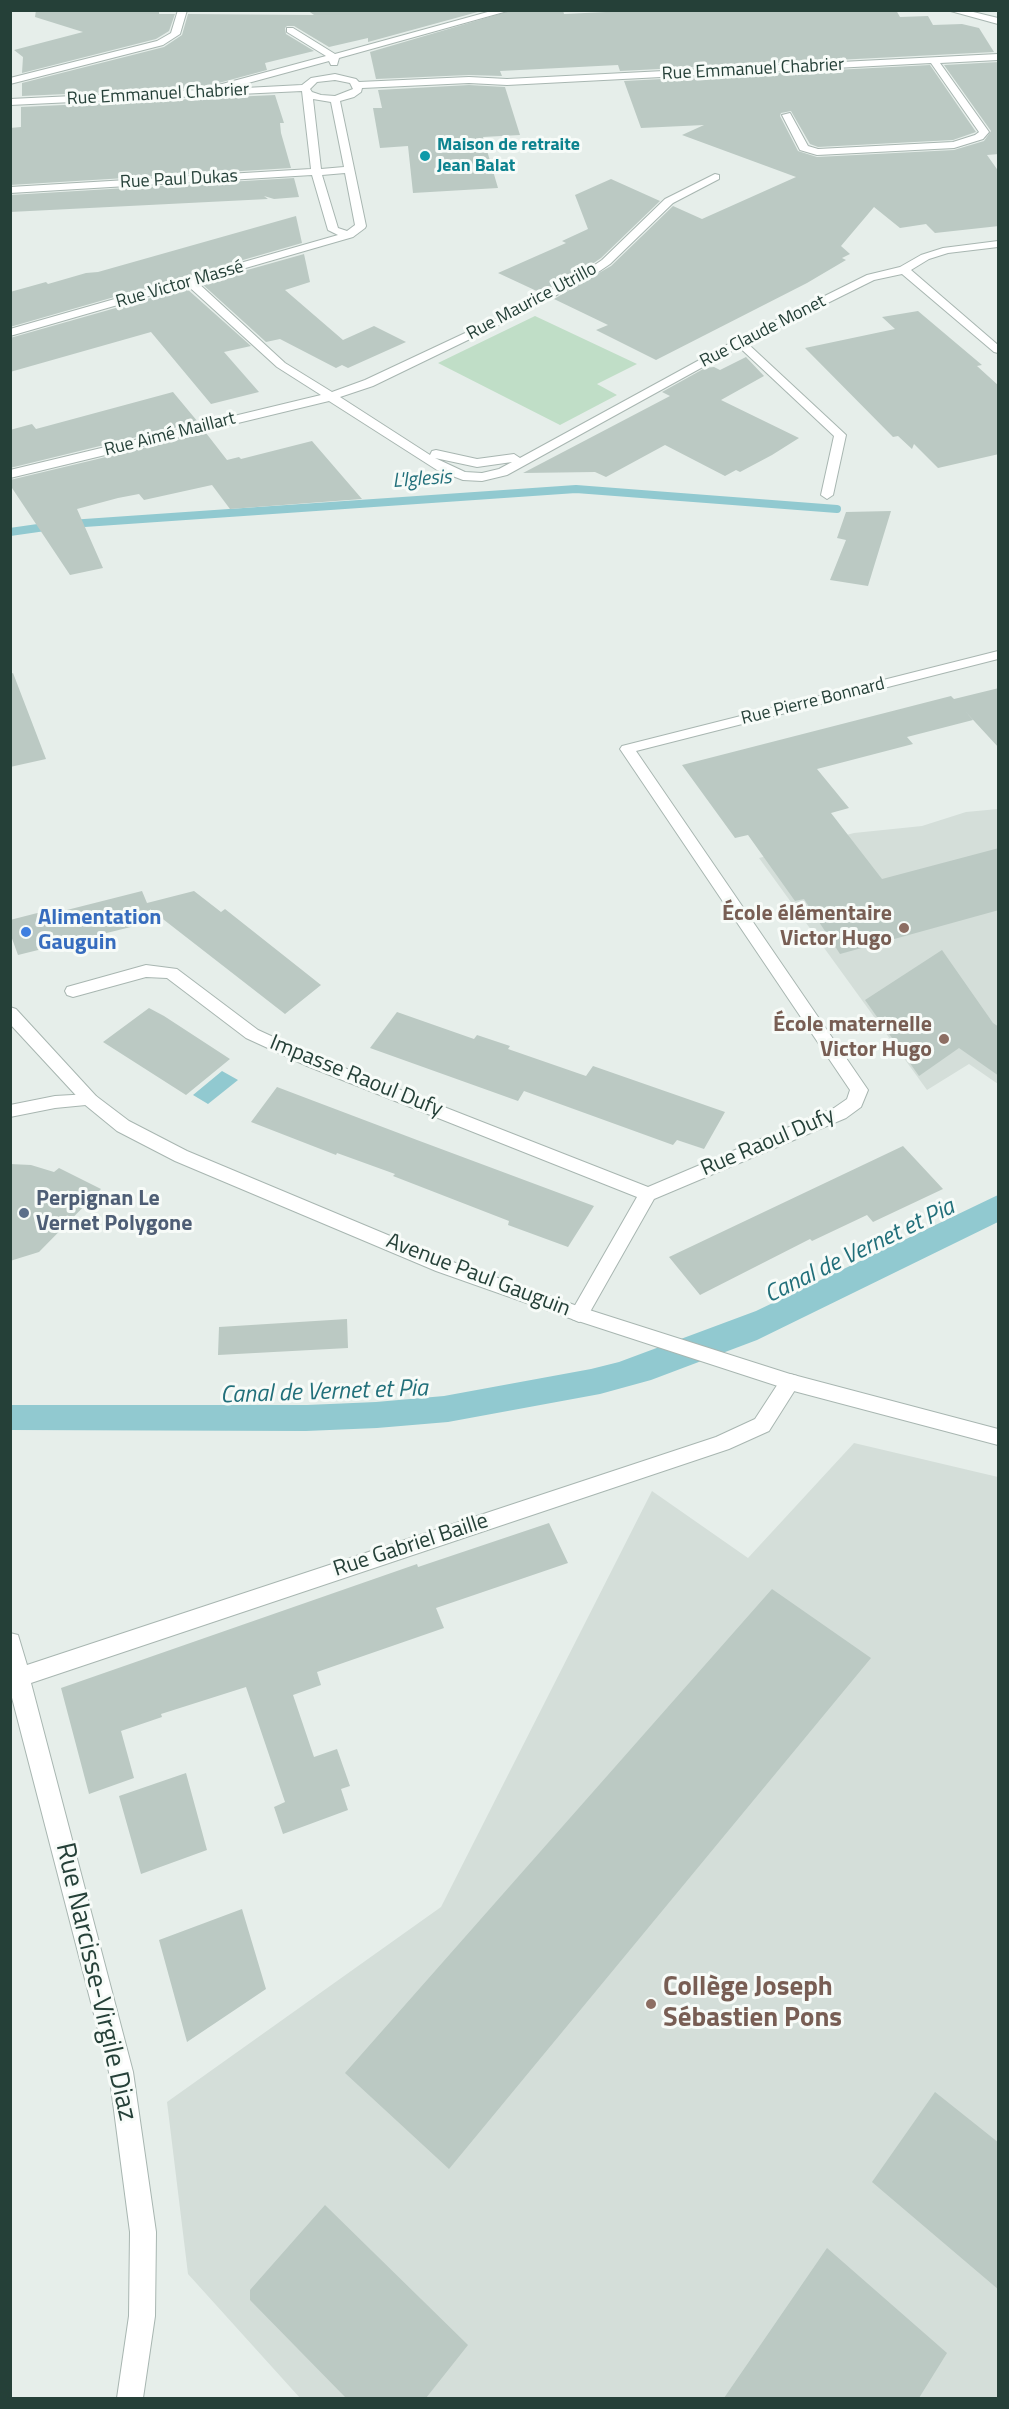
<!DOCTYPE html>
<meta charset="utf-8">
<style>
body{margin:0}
#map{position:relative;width:1009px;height:2409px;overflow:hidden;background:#e6eeea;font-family:"Titillium Web",sans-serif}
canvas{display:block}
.frame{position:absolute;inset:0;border:12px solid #254038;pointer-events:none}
</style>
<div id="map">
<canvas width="1009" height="2409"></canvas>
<div class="frame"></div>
</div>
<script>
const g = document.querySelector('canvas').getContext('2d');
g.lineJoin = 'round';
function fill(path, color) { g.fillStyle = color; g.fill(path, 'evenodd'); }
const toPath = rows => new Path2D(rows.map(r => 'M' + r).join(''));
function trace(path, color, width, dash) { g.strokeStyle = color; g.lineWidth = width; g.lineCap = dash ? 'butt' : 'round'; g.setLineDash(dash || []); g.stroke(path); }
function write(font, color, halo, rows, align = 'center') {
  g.font = font + ' "Titillium Web",sans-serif'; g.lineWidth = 6; g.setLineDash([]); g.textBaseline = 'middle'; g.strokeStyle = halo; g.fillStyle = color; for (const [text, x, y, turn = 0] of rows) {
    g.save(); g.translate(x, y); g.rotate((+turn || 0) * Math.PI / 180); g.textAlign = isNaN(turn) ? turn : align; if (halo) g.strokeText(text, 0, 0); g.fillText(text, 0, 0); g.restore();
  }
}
const built = toPath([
 [998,809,998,1084,969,1064,927,1090,759,858,854,833,922,826,966,812],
 [854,1443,998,1477,998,2398,300,2398,188,2274,167,2102,441,1907,652,1491,748,1558]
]);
const green = toPath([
 [535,316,637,364,597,384,617,395,560,425,438,363]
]);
const water = toPath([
 [222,1071,238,1080,208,1104,193,1095],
 [998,1195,998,1222,757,1340,651,1380,600,1394,448,1422,377,1428,306,1431,11,1430,11,1405,307,1405,376,1402,444,1396,591,1369,619,1362,756,1311]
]);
const stream = toPath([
 [70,524,576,489,837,509],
 [10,532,52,526]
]);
const building = toPath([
 [36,10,159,10,159,14,175,14,169,31,156,39,22,73,23,57,14,50,83,32,35,17],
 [307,10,485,10,368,42,368,38,329,47,294,26,287,26,285,28,286,34,314,51,265,63,267,70,200,88,22,96,22,83,164,47,182,35,188,14,314,15],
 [513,10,563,10,564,14,648,10,896,10,900,17,928,16,933,25,962,24,979,28,994,52,620,71,618,65,500,71,502,76,469,75,376,79,370,52],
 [999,62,999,154,987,155,999,172,999,226,935,233,926,224,900,228,874,207,841,246,850,254,842,258,846,260,807,283,656,360,596,330,608,325,554,299,611,266,673,206,702,219,796,177,682,135,704,125,641,128,624,81,930,65,976,132,953,140,818,147,810,144,791,111,781,113,780,116,798,151,817,157,954,150,984,141,991,131,944,65],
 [469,85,505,87,520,135,483,137,498,188,413,193,408,146,380,148,373,108,382,108,378,90],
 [275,95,284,123,280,123,281,133,291,168,10,185,10,128,21,127,21,107],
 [294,178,299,197,274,199,264,196,268,199,10,212,10,195],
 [611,179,660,201,601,258,582,271,541,293,498,273,566,243,562,241,588,229,575,195],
 [296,216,302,243,10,327,10,292,46,282,48,284,86,273,98,272],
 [304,254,310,282,285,290,343,340,374,326,406,342,348,368,342,365,336,368,280,339,266,342,201,283],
 [186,288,251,346,224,352,259,392,211,404,151,332,10,372,10,338],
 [918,311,982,365,977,366,999,386,999,454,938,468,914,444,912,449,898,436,893,437,805,348,895,329,882,317],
 [746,357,764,376,721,400,799,438,772,455,740,472,736,470,725,476,665,445,606,477,595,472,523,473,670,396,662,392,705,368,714,367,720,370],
 [173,392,198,422,10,468,10,430,32,424,36,429],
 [206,433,227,460,239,457,241,459,312,441,362,499,230,509,212,485,144,500,139,494,118,498,77,509,103,568,70,575,10,485,10,480],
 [891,511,868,586,830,580,846,540,837,538,846,512],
 [13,673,46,759,10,767,10,674],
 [999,688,999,748,964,710,973,720,907,737,913,744,817,769,849,808,831,813,882,879,999,848,999,910,840,954,804,899,795,901,748,835,735,838,682,765,951,696,954,699],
 [142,891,147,903,194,891,221,912,225,909,321,985,285,1014,150,909,155,921,18,955,10,933,10,920,53,909,55,913],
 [942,950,993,1023,999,1027,999,1076,959,1048,919,1076,865,1000],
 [149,1008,164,1016,230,1059,186,1095,103,1042],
 [397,1012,474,1039,477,1035,510,1046,508,1049,586,1076,593,1066,725,1112,704,1149,677,1140,673,1145,524,1091,518,1101,370,1048],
 [277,1087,417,1140,594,1206,568,1247,508,1225,509,1221,393,1176,395,1174,337,1153,336,1155,251,1122],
 [903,1146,943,1189,873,1222,867,1215,812,1241,810,1239,700,1295,669,1257],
 [10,1164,31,1165,54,1172,59,1168,101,1189,39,1252,10,1261],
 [347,1319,348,1348,218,1355,219,1327],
 [549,1523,568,1563,436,1608,444,1628,317,1672,321,1685,293,1695,314,1757,337,1749,350,1786,341,1789,348,1810,283,1834,274,1807,285,1802,246,1687,161,1714,162,1717,121,1731,134,1778,89,1794,61,1688,417,1564,418,1567],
 [772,1589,871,1658,449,2169,345,2073],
 [186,1773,207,1850,141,1874,119,1796],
 [242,1909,266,1989,187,2042,159,1940],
 [935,2092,999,2143,999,2290,872,2182],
 [325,2205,468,2345,426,2398,346,2398,250,2300,250,2290],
 [827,2248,947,2353,919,2398,724,2398]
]);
const minor = toPath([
 [178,10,187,10,180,34,163,45,10,84,10,78,157,41,171,33,178,10],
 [495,10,511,10,339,58,337,65,331,65,329,61,226,89,302,85,311,78,335,74,356,79,359,82,469,77,507,79,998,54,998,60,940,63,989,132,983,139,954,148,817,155,800,150,782,115,790,113,808,146,818,149,953,142,975,135,979,132,931,63,507,85,469,83,362,88,361,92,354,97,340,101,366,226,365,228,353,237,197,282,285,363,332,392,365,380,495,319,583,273,602,260,665,199,715,174,719,175,719,179,673,203,610,264,591,277,503,323,373,386,340,397,430,455,432,451,436,450,477,459,514,454,520,458,736,340,867,275,900,267,921,255,943,248,998,241,998,247,948,253,929,259,911,270,998,345,998,353,994,352,902,274,874,280,747,343,846,435,833,495,827,499,821,495,834,436,739,347,507,475,482,481,463,480,437,470,329,401,10,478,10,470,321,395,277,367,187,285,10,336,10,329,338,235,328,230,312,175,10,193,10,187,311,169,302,91,10,105,10,99,200,90,326,56,287,32,287,28,293,28,335,54,495,10],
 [335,80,350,83,353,89,335,96,321,95,312,92,310,89,317,82,335,80],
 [313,99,331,102,344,167,321,169,313,99],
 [345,173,355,225,347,231,338,228,322,175,345,173],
 [435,458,477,467,512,462,499,469,482,473,465,472,435,458],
 [947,10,965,10,998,18,998,24,947,10],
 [998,651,998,659,636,751,868,1090,861,1107,846,1118,654,1199,586,1319,579,1322,572,1319,570,1314,637,1197,307,1066,246,1038,167,978,146,977,73,997,67,995,65,991,67,987,146,965,177,969,258,1030,319,1058,648,1187,834,1108,847,1099,850,1090,620,749,622,746,998,651],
 [90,1094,96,1096,99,1100,96,1104,55,1108,10,1117,10,1105,55,1096,90,1094],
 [790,1374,797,1376,800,1382,769,1431,729,1449,31,1683,133,2072,156,2232,155,2316,143,2398,117,2398,129,2316,130,2232,109,2072,10,1690,10,1633,18,1635,27,1665,716,1437,755,1419,783,1376,790,1374]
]);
const tertiary = toPath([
 [10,1007,16,1009,96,1096,129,1121,187,1151,450,1261,583,1308,790,1374,998,1429,998,1445,790,1390,572,1319,436,1271,175,1161,117,1131,84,1104,10,1024,10,1007]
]);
const markers = [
 [425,156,6,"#0f9aa8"],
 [904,928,6,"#8d6e63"],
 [26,932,6,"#3f7fe0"],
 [944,1039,6,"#8d6e63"],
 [24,1213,6,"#5c6f8a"],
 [651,2004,6,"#8d6e63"]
];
const farStreetnames = [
 ["Rue Emmanuel Chabrier",753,70,-3],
 ["Rue Emmanuel Chabrier",158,95,-3],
 ["Rue Paul Dukas",179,180,-3],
 ["Rue Victor Massé",180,285,-16],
 ["Rue Maurice Utrillo",532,302,-28],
 ["Rue Claude Monet",763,332,-27],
 ["Rue Aimé Maillart",170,435,-14],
 ["Rue Pierre Bonnard",813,702,-14]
];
const farCulturenames = [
 ["Maison de retraite",437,146],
 ["Jean Balat",437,167]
];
const farWaternames = [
 ["L'Iglesis",422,480,-4]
];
const educationNames = [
 ["École élémentaire",892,915],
 ["Victor Hugo",892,940],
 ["École maternelle",932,1026],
 ["Victor Hugo",932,1051]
];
const shopNames = [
 ["Alimentation",38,919],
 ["Gauguin",38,944]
];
const streetNames = [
 ["Impasse Raoul Dufy",356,1077,22],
 ["Rue Raoul Dufy",768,1143,-23],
 ["Avenue Paul Gauguin",478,1276,21],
 ["Rue Gabriel Baille",411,1546,-18]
];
const serviceNames = [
 ["Perpignan Le",36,1200],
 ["Vernet Polygone",36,1225]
];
const waterNames = [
 ["Canal de Vernet et Pia",860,1252,-26],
 ["Canal de Vernet et Pia",324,1393,-2]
];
const nearStreetnames = [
 ["Rue Narcisse-Virgile Diaz",95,1982,77]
];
const nearEducationnames = [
 ["Collège Joseph",663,1988],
 ["Sébastien Pons",663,2019]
];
fill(built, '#d4ded9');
fill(green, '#c0dec7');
fill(water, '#91c9d0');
trace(stream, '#91c9d0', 8);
fill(building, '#bbc9c3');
trace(minor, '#a8b6b1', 2);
trace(tertiary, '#a8b6b1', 2);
fill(minor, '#fff');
fill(tertiary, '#fff');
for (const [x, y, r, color] of markers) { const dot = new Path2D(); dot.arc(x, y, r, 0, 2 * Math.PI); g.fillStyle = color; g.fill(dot); trace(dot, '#f7fbf8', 2); }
write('18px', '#254038', '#f7fbf8', farStreetnames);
write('bold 18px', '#0d838f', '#f7fbf8', farCulturenames, 'left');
write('italic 20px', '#216f7a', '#f7fbf8', farWaternames);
write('bold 22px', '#785e54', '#f7fbf8', educationNames, 'right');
write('bold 22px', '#366cbe', '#f7fbf8', shopNames, 'left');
write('22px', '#254038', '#f7fbf8', streetNames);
write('bold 22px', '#4e5e75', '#f7fbf8', serviceNames, 'left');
write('italic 24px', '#216f7a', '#f7fbf8', waterNames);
write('27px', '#254038', '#f7fbf8', nearStreetnames);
write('bold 27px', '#785e54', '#f7fbf8', nearEducationnames, 'left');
</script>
